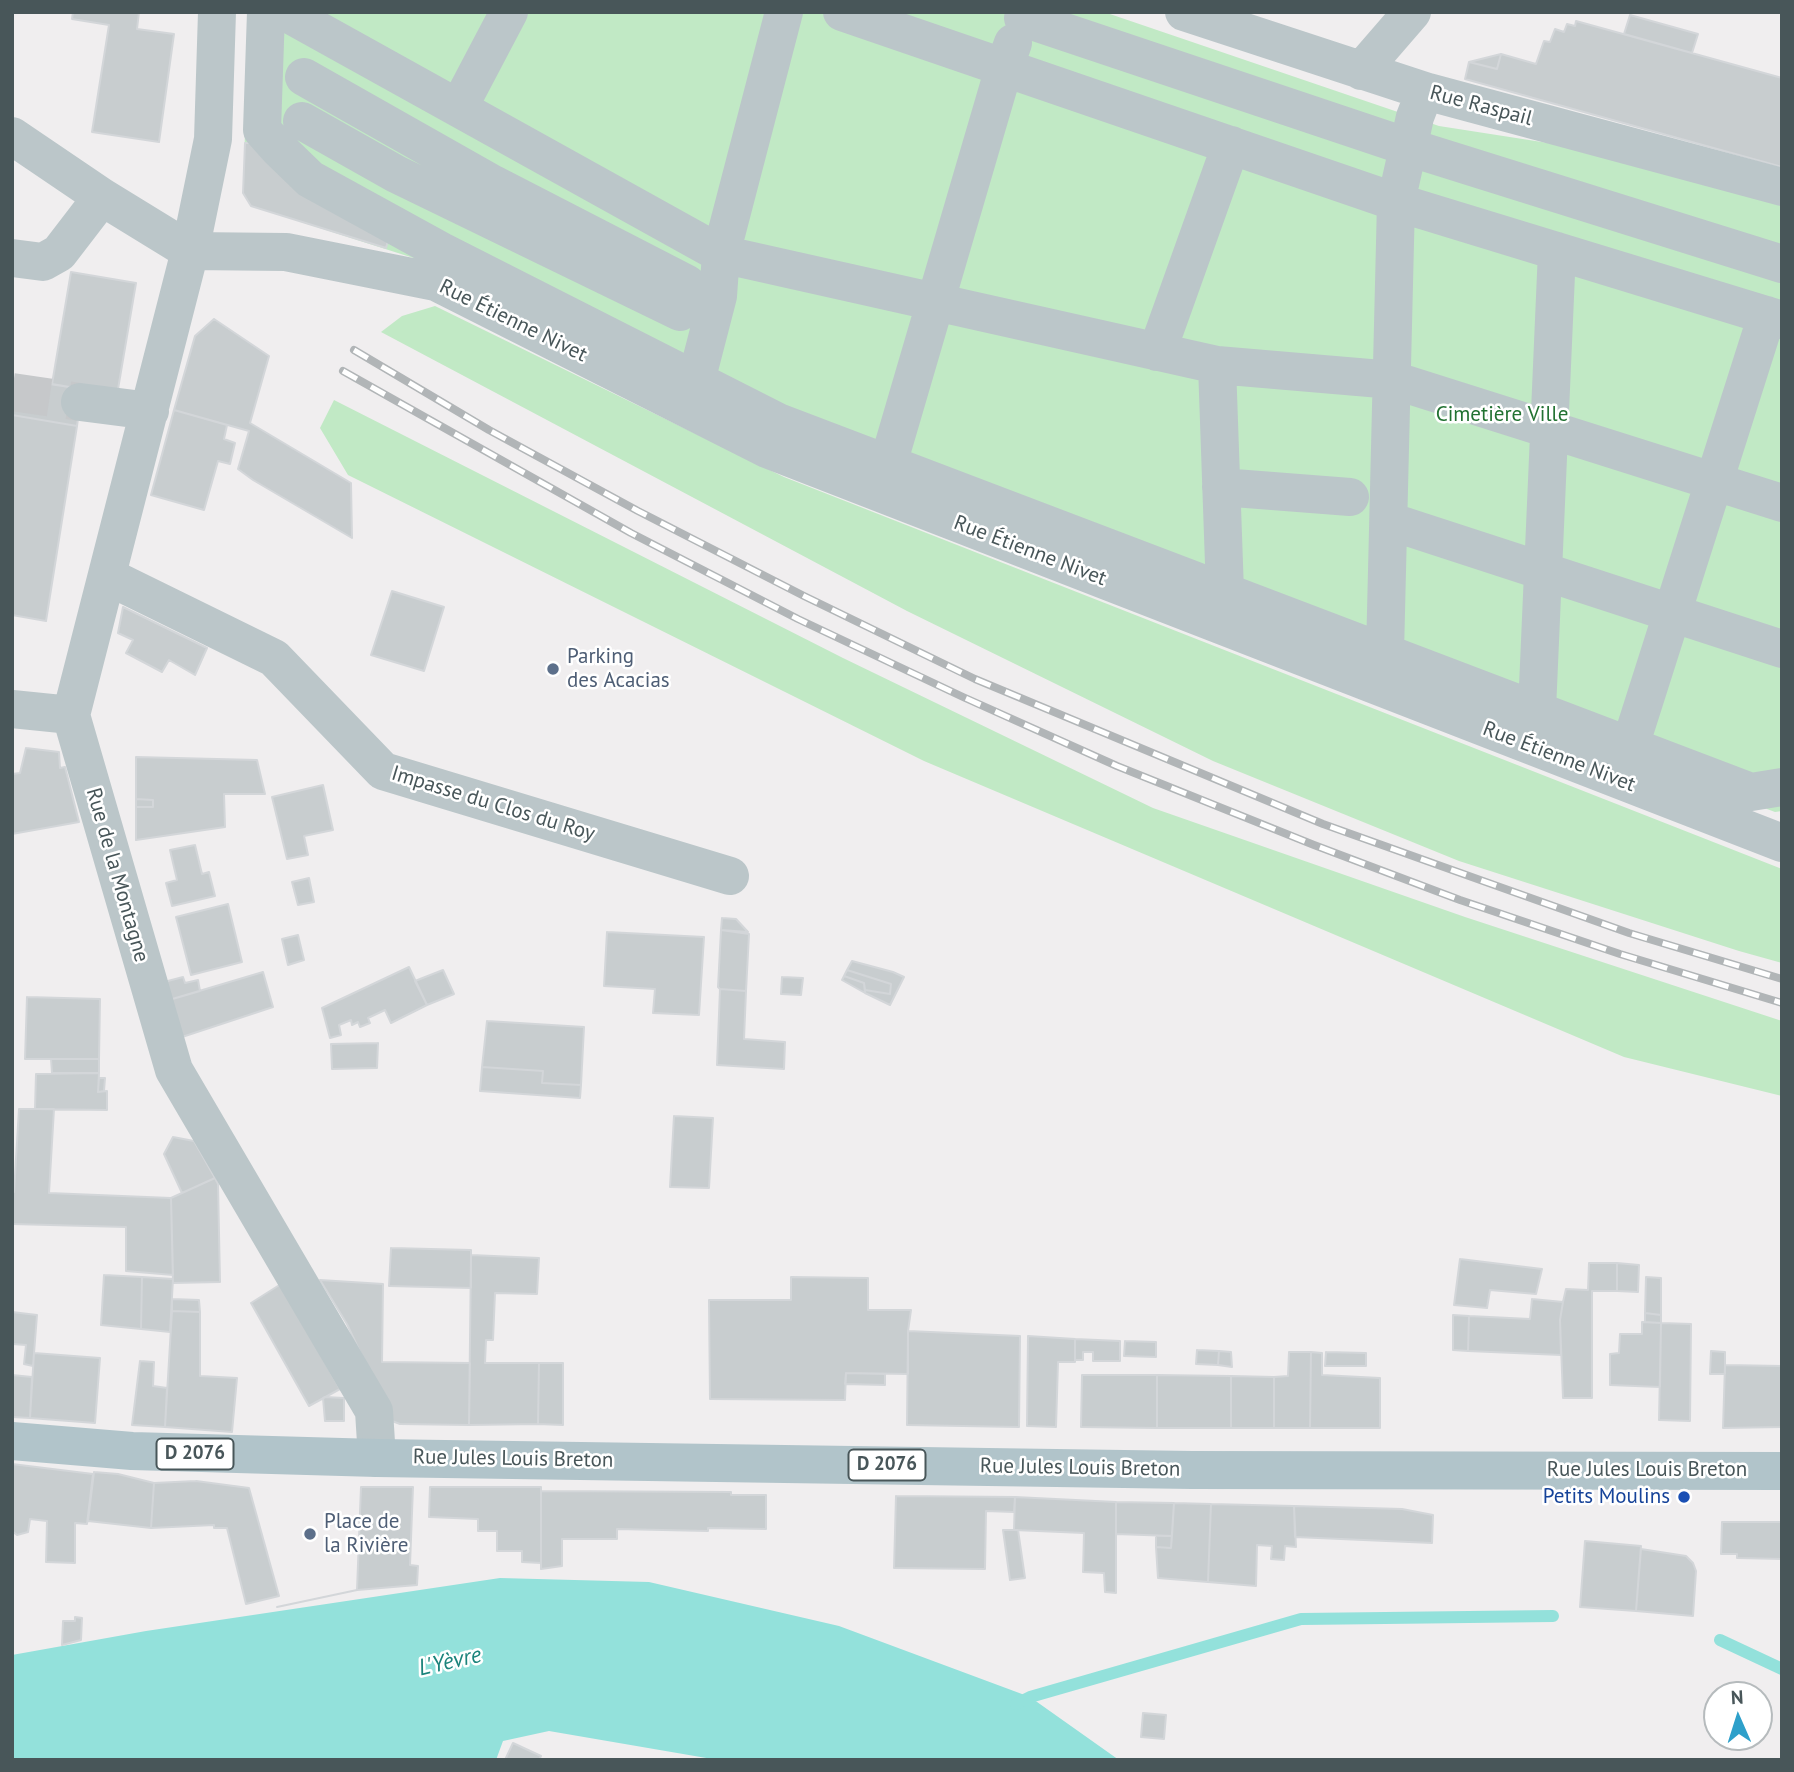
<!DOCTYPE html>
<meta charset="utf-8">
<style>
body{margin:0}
#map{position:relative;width:1794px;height:1772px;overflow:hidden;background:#f0eeef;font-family:"PT Sans",sans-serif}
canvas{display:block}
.frame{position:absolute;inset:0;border:14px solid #485659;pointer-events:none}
.north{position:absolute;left:1703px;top:1681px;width:70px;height:70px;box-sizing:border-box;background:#fff;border:2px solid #b6bbbd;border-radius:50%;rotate:357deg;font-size:19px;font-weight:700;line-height:28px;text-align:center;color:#485659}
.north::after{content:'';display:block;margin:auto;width:24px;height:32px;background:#2ea0ca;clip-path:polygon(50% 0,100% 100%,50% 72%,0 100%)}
</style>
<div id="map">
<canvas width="1794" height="1772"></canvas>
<div class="frame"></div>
<div class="north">N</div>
</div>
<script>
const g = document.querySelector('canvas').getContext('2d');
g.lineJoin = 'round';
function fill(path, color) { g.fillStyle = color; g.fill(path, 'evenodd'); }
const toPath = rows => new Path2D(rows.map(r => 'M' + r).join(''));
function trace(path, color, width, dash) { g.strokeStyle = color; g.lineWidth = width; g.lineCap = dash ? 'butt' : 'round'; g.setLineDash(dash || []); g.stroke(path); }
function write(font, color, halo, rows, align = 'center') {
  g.font = font + ' "PT Sans",sans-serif'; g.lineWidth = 5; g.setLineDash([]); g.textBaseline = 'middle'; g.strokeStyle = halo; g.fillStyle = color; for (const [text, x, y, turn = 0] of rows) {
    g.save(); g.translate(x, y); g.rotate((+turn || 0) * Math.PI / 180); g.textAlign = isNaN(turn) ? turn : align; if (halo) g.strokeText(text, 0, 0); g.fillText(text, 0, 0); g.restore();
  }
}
const green = toPath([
 [249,12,1104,12,1439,126,1606,152,1782,200,1782,811,1775,812,771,435,451,270,251,206,243,193],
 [435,306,784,477,1782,869,1782,963,1739,951,1459,861,1213,761,907,611,381,332,402,316],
 [334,400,843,658,1153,808,1465,917,1782,1021,1782,1096,1624,1057,924,761,348,475,320,428]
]);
const water = toPath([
 [500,1578,649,1582,839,1626,1030,1697,1119,1760,718,1760,549,1731,503,1741,496,1760,12,1760,12,1655,146,1631]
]);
const stream = toPath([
 [1720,1640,1782,1669],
 [1016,1704,1030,1697,1301,1619,1553,1616]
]);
const building = toPath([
 [73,12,139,12,137,29,174,34,159,142,92,132,109,25,72,19,73,12],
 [1630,15,1698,34,1692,53,1624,34,1630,15],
 [1576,21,1782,78,1782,167,1465,79,1469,62,1497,69,1501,54,1536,64,1544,41,1550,42,1555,29,1564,32,1567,24,1575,26,1576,21],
 [1501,54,1497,69,1469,62,1501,54],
 [245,143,265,143,391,230,386,248,251,206,243,193,245,143],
 [71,272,136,283,117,395,52,384,71,272],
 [214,319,269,356,250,423,351,483,352,538,253,480,238,469,249,431,174,410,195,336,214,319],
 [17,379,82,389,77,426,12,415,17,379],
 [174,410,227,425,224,439,235,443,230,464,218,461,204,510,151,495,174,410],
 [12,415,77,426,46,621,12,615,12,415],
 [392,591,444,607,424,671,371,655,392,591],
 [123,607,207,648,195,675,169,660,162,672,126,653,133,640,118,633,123,607],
 [26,748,59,752,60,768,65,767,79,822,12,834,12,774,20,773,26,748],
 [136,757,257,760,265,794,224,794,225,827,136,840,136,807,153,807,153,800,136,799,136,757],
 [323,785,333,830,304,836,308,855,287,859,272,797,323,785],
 [136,799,153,800,153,807,136,807,136,799],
 [195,845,202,874,209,872,215,896,172,906,166,883,177,880,170,850,195,845],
 [309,878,314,902,298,905,292,882,309,878],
 [228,904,242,962,191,975,176,917,228,904],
 [722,918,736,919,748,932,721,930,722,918],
 [721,930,749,934,746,991,720,989,718,987,721,930],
 [607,932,704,937,699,1015,653,1013,655,989,604,986,607,932],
 [298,935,304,960,288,965,282,939,298,935],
 [852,961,893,972,904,977,890,1005,865,993,865,990,890,994,891,984,847,970,852,961],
 [409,967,427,1005,391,1023,385,1010,368,1018,370,1023,360,1027,358,1022,352,1025,351,1020,339,1025,341,1035,330,1038,322,1008,409,967],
 [443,970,454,994,427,1005,415,981,443,970],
 [847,970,891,984,890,994,865,990,864,983,844,976,847,970],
 [263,972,273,1007,179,1038,169,1000,263,972],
 [844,976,864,983,865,993,842,980,844,976],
 [183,977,185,983,198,980,200,991,169,1000,164,982,183,977],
 [782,977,803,978,801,995,781,994,782,977],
 [720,989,746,991,744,1039,785,1042,784,1069,717,1065,720,989],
 [27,997,100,999,99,1059,25,1059,27,997],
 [487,1021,584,1027,581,1085,542,1083,543,1071,482,1067,487,1021],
 [378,1043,377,1068,332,1069,331,1044,378,1043],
 [51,1059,99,1059,99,1073,52,1073,51,1059],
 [482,1067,543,1071,542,1083,581,1085,580,1098,480,1091,482,1067],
 [99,1073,98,1092,107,1091,107,1110,35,1109,36,1074,99,1073],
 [99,1078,105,1078,104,1091,98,1092,99,1078],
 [19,1109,54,1109,49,1193,171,1198,173,1275,126,1271,126,1227,12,1224,12,1191,14,1192,19,1109],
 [674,1116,713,1118,709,1188,670,1187,674,1116],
 [173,1137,194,1141,215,1178,182,1193,164,1154,173,1137],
 [215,1178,218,1184,220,1282,173,1283,171,1198,215,1178],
 [391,1248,471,1250,471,1288,389,1286,391,1248],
 [471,1255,539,1258,537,1294,495,1293,493,1340,486,1340,485,1363,539,1363,538,1424,469,1425,471,1255],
 [1460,1259,1542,1269,1536,1294,1490,1290,1487,1308,1454,1305,1460,1259],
 [1589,1263,1617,1263,1617,1291,1592,1291,1592,1398,1563,1398,1560,1320,1563,1302,1566,1289,1588,1290,1589,1263],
 [1617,1263,1639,1265,1638,1292,1617,1291,1617,1263],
 [104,1275,142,1277,141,1329,101,1325,104,1275],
 [142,1277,173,1279,170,1332,141,1329,142,1277],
 [791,1277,868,1278,868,1310,911,1310,908,1331,908,1374,846,1373,845,1400,710,1399,709,1300,791,1300,791,1277],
 [1646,1277,1661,1278,1661,1315,1645,1313,1646,1277],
 [320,1280,383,1284,382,1362,470,1363,469,1425,400,1424,392,1421,347,1324,320,1280],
 [281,1284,340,1389,309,1406,251,1303,281,1284],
 [172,1299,199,1300,200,1312,172,1311,172,1299],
 [1532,1299,1563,1302,1560,1320,1561,1355,1468,1351,1469,1316,1530,1319,1532,1299],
 [172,1311,200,1312,200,1376,237,1378,232,1432,165,1427,172,1311],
 [12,1312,37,1315,33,1366,24,1364,26,1345,12,1344,12,1312],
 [1645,1313,1661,1315,1661,1323,1645,1322,1645,1313],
 [1453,1315,1469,1316,1468,1351,1453,1350,1453,1315],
 [1642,1322,1661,1323,1660,1387,1610,1385,1610,1354,1619,1353,1620,1334,1642,1334,1642,1322],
 [1661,1323,1691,1324,1690,1421,1659,1420,1661,1323],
 [908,1331,1020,1336,1019,1427,907,1425,908,1331],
 [1028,1336,1075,1339,1075,1362,1058,1362,1056,1427,1027,1426,1028,1336],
 [1075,1339,1120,1341,1120,1361,1093,1361,1093,1352,1083,1352,1083,1360,1075,1360,1075,1339],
 [1125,1341,1156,1342,1156,1357,1124,1356,1125,1341],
 [1197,1350,1219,1351,1218,1365,1196,1364,1197,1350],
 [1219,1351,1231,1352,1232,1367,1218,1365,1219,1351],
 [1711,1351,1725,1352,1725,1374,1710,1374,1711,1351],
 [1289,1352,1311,1352,1310,1428,1274,1428,1274,1377,1288,1376,1289,1352],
 [1311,1352,1322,1353,1322,1375,1380,1378,1380,1428,1310,1428,1311,1352],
 [1326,1352,1366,1353,1366,1366,1325,1366,1326,1352],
 [34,1353,100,1358,95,1423,30,1418,34,1353],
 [140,1361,154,1362,153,1386,167,1388,165,1427,132,1425,140,1361],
 [539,1363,563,1363,563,1425,538,1424,539,1363],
 [1725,1365,1782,1366,1782,1427,1723,1428,1725,1365],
 [846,1373,885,1374,885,1385,845,1384,846,1373],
 [12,1375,32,1377,30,1418,12,1417,12,1375],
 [1082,1375,1157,1375,1157,1428,1081,1427,1082,1375],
 [1157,1375,1231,1376,1231,1428,1157,1428,1157,1375],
 [1231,1376,1274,1377,1274,1428,1231,1428,1231,1376],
 [325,1397,344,1398,344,1421,325,1421,323,1398,325,1397],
 [12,1464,93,1474,87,1524,75,1523,75,1563,46,1562,47,1521,30,1519,28,1532,17,1535,12,1531,12,1464],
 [94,1472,118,1474,154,1483,151,1528,88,1521,94,1472],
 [196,1481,249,1488,279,1596,246,1604,227,1528,214,1528,214,1525,151,1528,154,1483,196,1481],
 [361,1487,413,1487,410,1565,418,1566,417,1585,357,1590,277,1607,357,1590,361,1487],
 [430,1487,541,1487,541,1563,522,1562,522,1551,497,1551,497,1531,478,1531,478,1519,429,1517,430,1487],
 [541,1491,731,1492,731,1495,766,1495,766,1529,708,1528,708,1531,617,1529,617,1539,562,1539,562,1566,541,1569,541,1491],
 [896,1496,1015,1497,1014,1512,986,1511,985,1569,894,1568,896,1496],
 [1015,1497,1116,1502,1116,1593,1105,1592,1104,1573,1083,1572,1084,1533,1014,1530,1015,1497],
 [1116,1502,1174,1503,1172,1536,1116,1534,1116,1502],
 [1174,1503,1211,1504,1208,1582,1158,1578,1156,1547,1171,1548,1174,1503],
 [1211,1504,1294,1506,1296,1547,1285,1546,1284,1560,1271,1559,1272,1546,1257,1545,1256,1586,1208,1582,1211,1504],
 [1294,1506,1402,1509,1433,1515,1432,1543,1295,1537,1294,1506],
 [1722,1522,1782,1522,1782,1559,1737,1558,1737,1554,1721,1554,1722,1522],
 [1003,1530,1018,1530,1025,1578,1010,1580,1003,1530],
 [1156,1536,1172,1536,1171,1548,1156,1547,1156,1536],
 [1585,1541,1641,1546,1636,1611,1580,1607,1585,1541],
 [1641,1549,1686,1556,1693,1563,1696,1571,1693,1616,1636,1611,1641,1549],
 [75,1617,82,1618,81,1640,62,1645,63,1621,75,1621,75,1617],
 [1143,1713,1166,1715,1164,1739,1141,1737,1143,1713],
 [513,1743,541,1756,539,1760,505,1760,513,1743]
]);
const minorTunnel = toPath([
 [12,392,80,402]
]);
const minor = toPath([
 [217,12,213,139,190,251,71,715,174,1070,374,1411,377,1458],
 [266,12,262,130,279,149,310,179,441,251,778,422,1751,792,1782,787],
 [285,12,721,254,1217,365,1393,380,1782,503],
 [842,12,1396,202,1782,320],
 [1184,12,1425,91,1782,187],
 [1023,18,1408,147,1782,264],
 [1361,71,1412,12],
 [459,107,509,12],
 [302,121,396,174,680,312,687,284,493,184,304,77],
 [12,136,102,197,190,251,286,252,436,282,767,449,1782,843],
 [12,258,43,262,59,253,102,197],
 [1157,352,1231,145],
 [1217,365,1225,592],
 [696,381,718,296,721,254,784,12],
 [80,402,150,411],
 [888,464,1004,68,1013,43],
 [1221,487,1350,497],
 [1389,521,1782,649],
 [107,576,274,658,383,771,730,876],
 [1385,653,1396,202,1415,117,1425,91],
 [12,709,71,715],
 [1537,710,1557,251],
 [1630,746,1767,315]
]);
const major = toPath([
 [12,1441,132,1451,377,1458,1192,1470,1782,1471]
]);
const rail = toPath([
 [354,350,489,430,638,511,804,596,975,679,1323,824,1629,933,1782,979],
 [343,371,631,533,798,619,963,697,1117,766,1314,845,1460,900,1620,954,1782,1003]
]);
const markers = [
 [553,669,7,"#5c6f8a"],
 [1684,1497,7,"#1a4fb4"],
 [310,1534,7,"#5c6f8a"]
];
const shields = [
 [195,1454,77],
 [887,1465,77]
];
const shieldNames = [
 ["D 2076",195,1454],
 ["D 2076",887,1465]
];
const streetNames = [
 ["Rue Raspail",1481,106,15],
 ["Rue Étienne Nivet",513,321,26],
 ["Rue Étienne Nivet",1030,551,21],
 ["Rue Étienne Nivet",1559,757,21],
 ["Impasse du Clos du Roy",493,804,17],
 ["Rue de la Montagne",117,875,74],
 ["Rue Jules Louis Breton",513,1459,1],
 ["Rue Jules Louis Breton",1080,1468,1],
 ["Rue Jules Louis Breton",1647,1470]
];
const parkNames = [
 ["Cimetière Ville",1502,415]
];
const serviceNames = [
 ["Parking",567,657],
 ["des Acacias",567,681],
 ["Place de",324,1522],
 ["la Rivière",324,1546]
];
const transitNames = [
 ["Petits Moulins",1670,1497]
];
const waterNames = [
 ["L'Yèvre",450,1662,-13]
];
fill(green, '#c1e9c5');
fill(water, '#93e1db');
trace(stream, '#93e1db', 12);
fill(building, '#c8cdcf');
trace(building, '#d3d6d9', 2);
trace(minorTunnel, '#c6c8ca', 38, [38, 19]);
trace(minor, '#bbc6c9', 38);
trace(major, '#b1c4ca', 38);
trace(rail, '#b1b5b7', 8);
trace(rail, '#fff', 5, [16]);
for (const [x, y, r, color] of markers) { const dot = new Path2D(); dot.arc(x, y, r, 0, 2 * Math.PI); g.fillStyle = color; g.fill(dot); trace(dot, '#fff', 2.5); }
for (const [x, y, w] of shields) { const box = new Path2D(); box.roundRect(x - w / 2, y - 15.5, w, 31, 5); g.fillStyle = '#fff'; g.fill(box); trace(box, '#485659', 2); }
write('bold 19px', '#485659', null, shieldNames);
write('21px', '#485659', '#fff', streetNames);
write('21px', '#227232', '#fff', parkNames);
write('21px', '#4e5e75', '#fff', serviceNames, 'left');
write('21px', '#164399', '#fff', transitNames, 'right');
write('italic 23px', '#1b837b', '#fff', waterNames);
</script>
